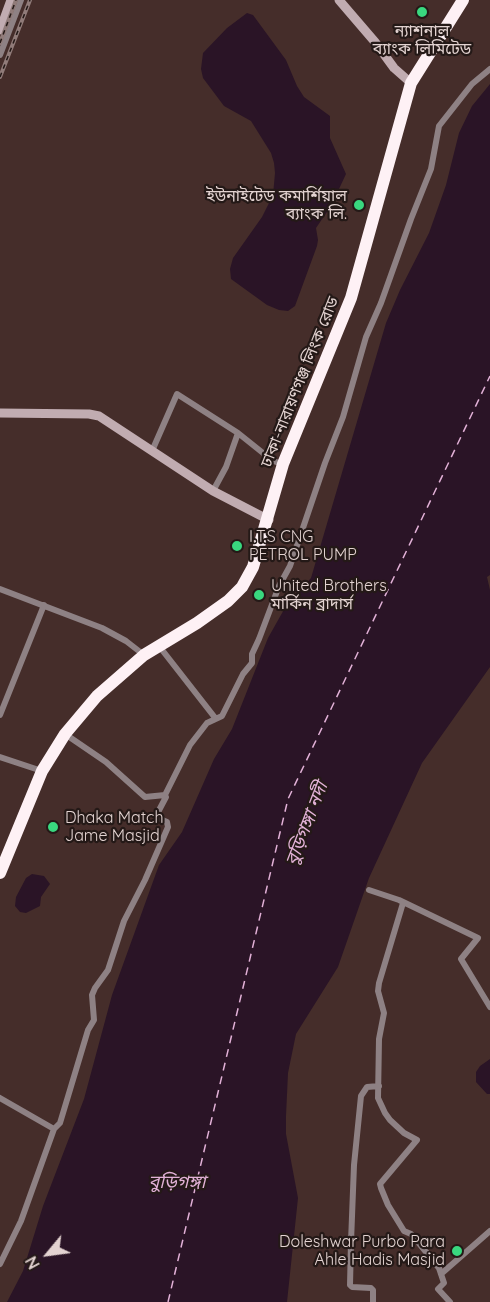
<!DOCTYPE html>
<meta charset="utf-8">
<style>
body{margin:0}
#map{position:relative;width:490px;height:1302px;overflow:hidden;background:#452d2a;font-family:Quicksand,sans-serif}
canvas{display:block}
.north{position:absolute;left:18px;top:1224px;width:60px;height:60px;-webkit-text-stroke:4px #241917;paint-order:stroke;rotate:241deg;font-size:16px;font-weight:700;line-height:24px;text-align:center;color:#e3d3d1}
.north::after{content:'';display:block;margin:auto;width:21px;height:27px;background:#e3d3d1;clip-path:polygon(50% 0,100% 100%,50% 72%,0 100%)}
</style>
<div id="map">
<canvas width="490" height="1302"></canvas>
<div class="north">N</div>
</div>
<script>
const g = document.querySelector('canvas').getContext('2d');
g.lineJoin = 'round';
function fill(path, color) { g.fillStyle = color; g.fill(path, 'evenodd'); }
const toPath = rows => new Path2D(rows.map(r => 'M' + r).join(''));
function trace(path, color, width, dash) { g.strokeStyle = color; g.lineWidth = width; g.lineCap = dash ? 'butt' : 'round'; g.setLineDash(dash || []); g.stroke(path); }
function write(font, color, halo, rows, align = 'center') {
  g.font = font + ' Quicksand,"Noto Sans Bengali",sans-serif'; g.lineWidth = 4.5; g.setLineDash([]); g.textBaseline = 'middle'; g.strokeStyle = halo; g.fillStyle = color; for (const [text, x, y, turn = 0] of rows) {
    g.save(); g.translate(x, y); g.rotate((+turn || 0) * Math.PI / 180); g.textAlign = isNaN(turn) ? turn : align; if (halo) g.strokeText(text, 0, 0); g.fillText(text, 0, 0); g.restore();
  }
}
const water = toPath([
 [247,13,253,15,286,60,297,86,304,97,330,116,330,138,346,174,331,206,316,228,318,240,317,246,295,306,288,311,279,310,267,305,231,279,230,269,233,258,262,217,273,195,275,173,274,163,271,153,251,121,224,106,203,78,201,69,203,53,227,28],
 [490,84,490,575,487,577,490,590,490,667,422,763,369,878,338,967,296,1034,288,1073,286,1116,286,1134,298,1198,287,1302,7,1302,23,1271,43,1206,84,1099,112,995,159,865,182,832,214,759,232,729,268,638,286,606,311,578,386,323,400,290,429,233,446,185,459,133,472,106],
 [32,874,44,876,50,884,41,897,40,906,26,913,20,912,15,906,16,897,26,878],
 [490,1059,490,1094,487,1094,476,1082,476,1072,480,1066]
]);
const ferry = toPath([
 [168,1302,288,799,490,376]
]);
const street = toPath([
 [0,55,21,0],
 [152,451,177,394,238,433,273,461,283,464],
 [213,491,226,467,238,433],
 [0,589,102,628,126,641,144,655],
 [159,646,216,719],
 [0,715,44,605],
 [0,757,42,771],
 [165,795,190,745,207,723,222,716,243,674,252,663,252,654,259,639,279,586,290,566,325,463,343,417,366,337,381,303,411,219,431,169,439,126,472,84,490,69],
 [369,890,399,900,478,938,461,959,490,1007],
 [403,903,379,983,378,991,384,1013,379,1039,378,1098,385,1113,390,1120,404,1133,417,1140,380,1184,381,1188,388,1205,404,1231,411,1234,418,1242,439,1268,444,1283,438,1289,450,1302],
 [0,1098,54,1129],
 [0,1264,21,1221,54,1129,60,1123,88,1030,94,1020,92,995,95,988,108,970,124,921,145,880,168,827,167,822,158,818,157,814,166,797,165,795,145,797,106,762,65,734],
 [441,1274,490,1231],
 [373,1302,373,1290,371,1288,352,1287,350,1285,351,1242,354,1165,361,1096,367,1087,379,1086]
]);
const secondary = toPath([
 [339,0,375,42,394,68,411,83],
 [0,30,11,0],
 [0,413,89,414,99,416,213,491,269,520]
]);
const highway = toPath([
 [0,873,42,771,65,734,97,696,144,655,197,623,228,601,242,587,253,567,283,464,351,298,411,83,463,0]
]);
const rail = toPath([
 [0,43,16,0],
 [0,77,30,0]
]);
const markers = [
 [422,12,6,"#39d87f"],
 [359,205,6,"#39d87f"],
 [237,546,6,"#39d87f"],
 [259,595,6,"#39d87f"],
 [53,827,6,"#39d87f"],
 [457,1251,6,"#39d87f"]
];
const poiNames = [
 ["ন্যাশনাল",422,31,"center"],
 ["ব্যাংক লিমিটেড",422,49,"center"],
 ["ইউনাইটেড কমার্শিয়াল",347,196,"right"],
 ["ব্যাংক লি.",347,214,"right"],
 ["I.T.S CNG",249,537],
 ["PETROL PUMP",249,555],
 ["United Brothers",271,586],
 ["মার্কিন ব্রাদার্স",271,604],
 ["Dhaka Match",65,818],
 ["Jame Masjid",65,836],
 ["Doleshwar Purbo Para",445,1242,"right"],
 ["Ahle Hadis Masjid",445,1260,"right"]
];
const streetNames = [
 ["ঢাকা-নারায়ণগঞ্জ লিংক রোড",300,382,-68]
];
const waterNames = [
 ["বুড়িগঙ্গা নদী",307,824,-69],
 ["বুড়িগঙ্গা",177,1183]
];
fill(water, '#2a1426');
trace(ferry, '#e2b1d7', 1.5, [8, 6]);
trace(street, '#8e8184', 6);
trace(secondary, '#c1acb1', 9);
trace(highway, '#fef1f5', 12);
trace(rail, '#907b79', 4);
trace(rail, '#241917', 1.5, [4.5]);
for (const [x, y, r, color] of markers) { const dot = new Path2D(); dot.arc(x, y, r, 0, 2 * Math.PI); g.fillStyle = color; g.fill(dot); trace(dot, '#241917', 2); }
write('16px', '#e3d3d1', '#241917', poiNames, 'left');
write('16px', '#e3d3d1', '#241917', streetNames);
write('italic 18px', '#e2b1d7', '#241917', waterNames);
</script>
